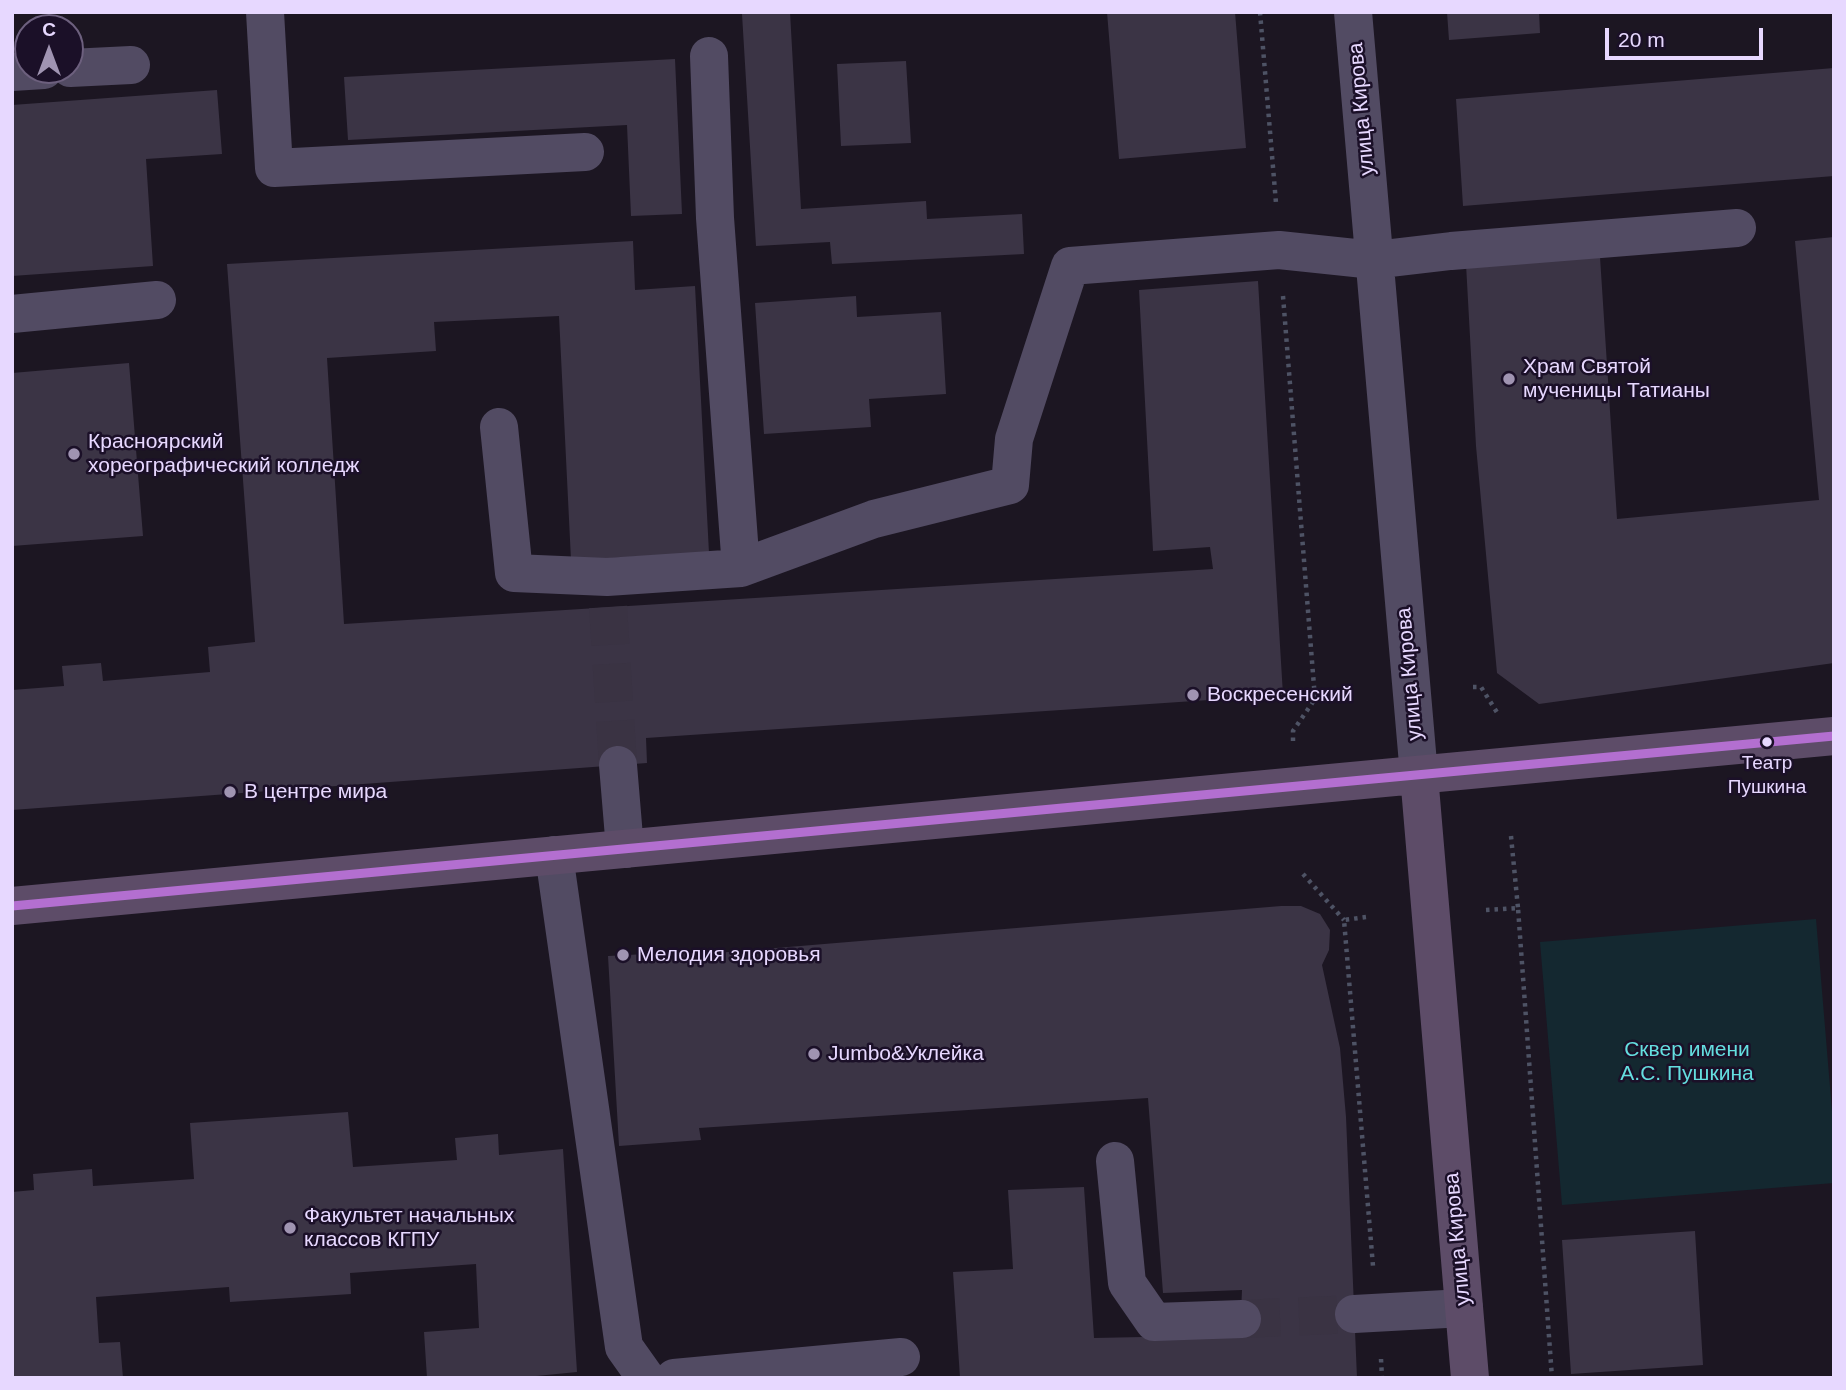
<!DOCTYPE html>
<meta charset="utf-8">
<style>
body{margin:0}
#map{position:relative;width:1846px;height:1390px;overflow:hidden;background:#1c1622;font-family:Arial,sans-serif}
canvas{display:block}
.frame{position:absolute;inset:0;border:14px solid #e7d8ff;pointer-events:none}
.north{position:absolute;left:14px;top:14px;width:70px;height:70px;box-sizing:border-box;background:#1b1028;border:2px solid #6d607e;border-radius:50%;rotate:0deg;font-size:19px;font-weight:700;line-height:28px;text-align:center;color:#e7d8ff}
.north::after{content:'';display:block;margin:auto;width:24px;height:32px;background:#a094b2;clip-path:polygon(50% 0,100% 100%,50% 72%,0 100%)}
.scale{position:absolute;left:1605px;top:28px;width:158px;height:32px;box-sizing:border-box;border:4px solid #e7d8ff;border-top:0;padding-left:9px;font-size:21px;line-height:24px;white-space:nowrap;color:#e7d8ff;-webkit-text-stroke:5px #1b1028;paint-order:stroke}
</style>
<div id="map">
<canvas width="1846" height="1390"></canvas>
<div class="frame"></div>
<div class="north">С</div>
<div class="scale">20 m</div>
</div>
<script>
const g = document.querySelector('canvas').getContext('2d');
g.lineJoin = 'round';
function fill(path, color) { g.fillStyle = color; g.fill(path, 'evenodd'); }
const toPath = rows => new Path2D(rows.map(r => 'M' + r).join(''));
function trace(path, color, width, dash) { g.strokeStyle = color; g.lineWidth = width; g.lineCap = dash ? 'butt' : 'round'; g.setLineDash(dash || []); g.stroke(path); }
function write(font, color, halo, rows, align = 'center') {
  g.font = font + ' Arial,sans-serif'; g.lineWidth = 5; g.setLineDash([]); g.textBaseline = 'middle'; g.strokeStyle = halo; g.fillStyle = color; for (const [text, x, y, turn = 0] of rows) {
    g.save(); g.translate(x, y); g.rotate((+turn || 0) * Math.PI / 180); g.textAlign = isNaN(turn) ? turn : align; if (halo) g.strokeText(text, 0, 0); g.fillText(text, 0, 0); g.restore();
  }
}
const green = toPath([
 [1816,919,1834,1135,1834,1183,1562,1205,1540,942]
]);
const building = toPath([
 [776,12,790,12,801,209,926,201,927,219,1022,214,1024,254,832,264,830,242,756,246,742,14],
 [1107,12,1235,12,1246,148,1119,159],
 [1447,12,1539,12,1540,33,1449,40],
 [675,59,682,214,631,216,627,125,348,140,344,77],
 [906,61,911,143,841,146,837,64],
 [1834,68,1834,176,1463,206,1456,99],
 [217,90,222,154,146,159,153,266,12,276,12,105],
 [1834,237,1834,663,1539,704,1497,673,1476,446,1466,264,1600,257,1617,519,1819,500,1795,241],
 [633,241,635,290,695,286,709,553,571,560,559,316,434,322,436,351,327,358,344,624,1213,569,1210,547,1153,551,1139,290,1258,281,1283,695,646,738,647,763,12,810,12,690,64,686,62,666,101,663,103,681,210,672,208,647,255,642,227,264],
 [856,296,857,317,941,312,946,394,869,399,871,427,764,434,755,303],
 [129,363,143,536,12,546,12,373],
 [1281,906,1301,906,1320,914,1330,930,1329,950,1322,965,1340,1048,1346,1117,1357,1378,960,1378,953,1272,1013,1269,1008,1190,1084,1187,1094,1338,1240,1335,1242,1290,1163,1293,1148,1098,699,1128,701,1140,619,1146,608,956,704,951,704,954],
 [348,1112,353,1167,457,1160,455,1138,498,1134,499,1155,563,1149,577,1372,516,1378,427,1378,424,1332,479,1328,476,1264,350,1273,351,1294,230,1302,229,1287,96,1297,99,1343,120,1342,123,1378,12,1378,12,1192,34,1190,33,1174,92,1169,93,1186,194,1179,190,1123],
 [1695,1231,1703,1365,1571,1374,1562,1240]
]);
const minorTunnel = toPath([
 [608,607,618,765],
 [1242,1319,1354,1314]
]);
const path = toPath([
 [1260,12,1276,203],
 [1283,296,1315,699,1342,698],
 [1473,687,1481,687,1498,714],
 [1293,741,1293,731,1315,699],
 [1511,836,1518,908],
 [1303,874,1344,920],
 [1486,910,1518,908,1552,1378],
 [1366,917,1344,920,1373,1266],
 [1381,1359,1382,1378]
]);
const minor = toPath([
 [265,12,274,168,585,152],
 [1353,12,1419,775],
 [709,56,715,218,741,568],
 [70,68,131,65],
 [12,72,44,70],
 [12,314,157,300],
 [499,427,514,573,607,577,741,568,874,519,1010,485,1014,439,1070,266,1279,250,1374,260,1451,251,1737,228],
 [618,765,625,849],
 [554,855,624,1347,646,1378],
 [1115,1161,1127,1283,1154,1322,1242,1319],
 [1354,1314,1464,1308],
 [674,1378,901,1357]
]);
const major = toPath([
 [1419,775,1470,1378],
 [12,906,1834,736]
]);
const bus1 = toPath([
 [12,906,1834,736]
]);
const markers = [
 [1509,379,7,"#a094b2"],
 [74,454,7,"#a094b2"],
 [1193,695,7,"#a094b2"],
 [1767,742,6,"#e7d8ff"],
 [230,792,7,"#a094b2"],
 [623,955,7,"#a094b2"],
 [814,1054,7,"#a094b2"],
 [290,1228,7,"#a094b2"]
];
const busNames = [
 ["Театр",1767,764],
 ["Пушкина",1767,788]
];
const streetNames = [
 ["улица Кирова",1362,109,-95],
 ["улица Кирова",1410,674,-95],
 ["улица Кирова",1458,1239,-95]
];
const poiNames = [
 ["Храм Святой",1523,367],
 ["мученицы Татианы",1523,391],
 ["Красноярский",88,442],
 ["хореографический колледж",88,466],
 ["Воскресенский",1207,695],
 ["В центре мира",244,792],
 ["Мелодия здоровья",637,955],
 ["Jumbo&Уклейка",828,1054],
 ["Факультет начальных",304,1216],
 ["классов КГПУ",304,1240]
];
const parkNames = [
 ["Сквер имени",1687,1050],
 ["А.С. Пушкина",1687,1074]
];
fill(green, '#142830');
fill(building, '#3b3445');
trace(minorTunnel, '#3a3343', 38, [38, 19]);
trace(path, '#4e5365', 4.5, [3.5, 5]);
trace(minor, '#524b63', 38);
trace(major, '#5d4c68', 38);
trace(bus1, '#b36fd0', 9);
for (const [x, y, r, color] of markers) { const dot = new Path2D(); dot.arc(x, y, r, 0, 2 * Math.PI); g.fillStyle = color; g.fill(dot); trace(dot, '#1b1028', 2.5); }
write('19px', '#e7d8ff', '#1b1028', busNames);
write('21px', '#e7d8ff', '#1b1028', streetNames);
write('21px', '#e7d8ff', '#1b1028', poiNames, 'left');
write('21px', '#64dedf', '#1b1028', parkNames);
</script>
